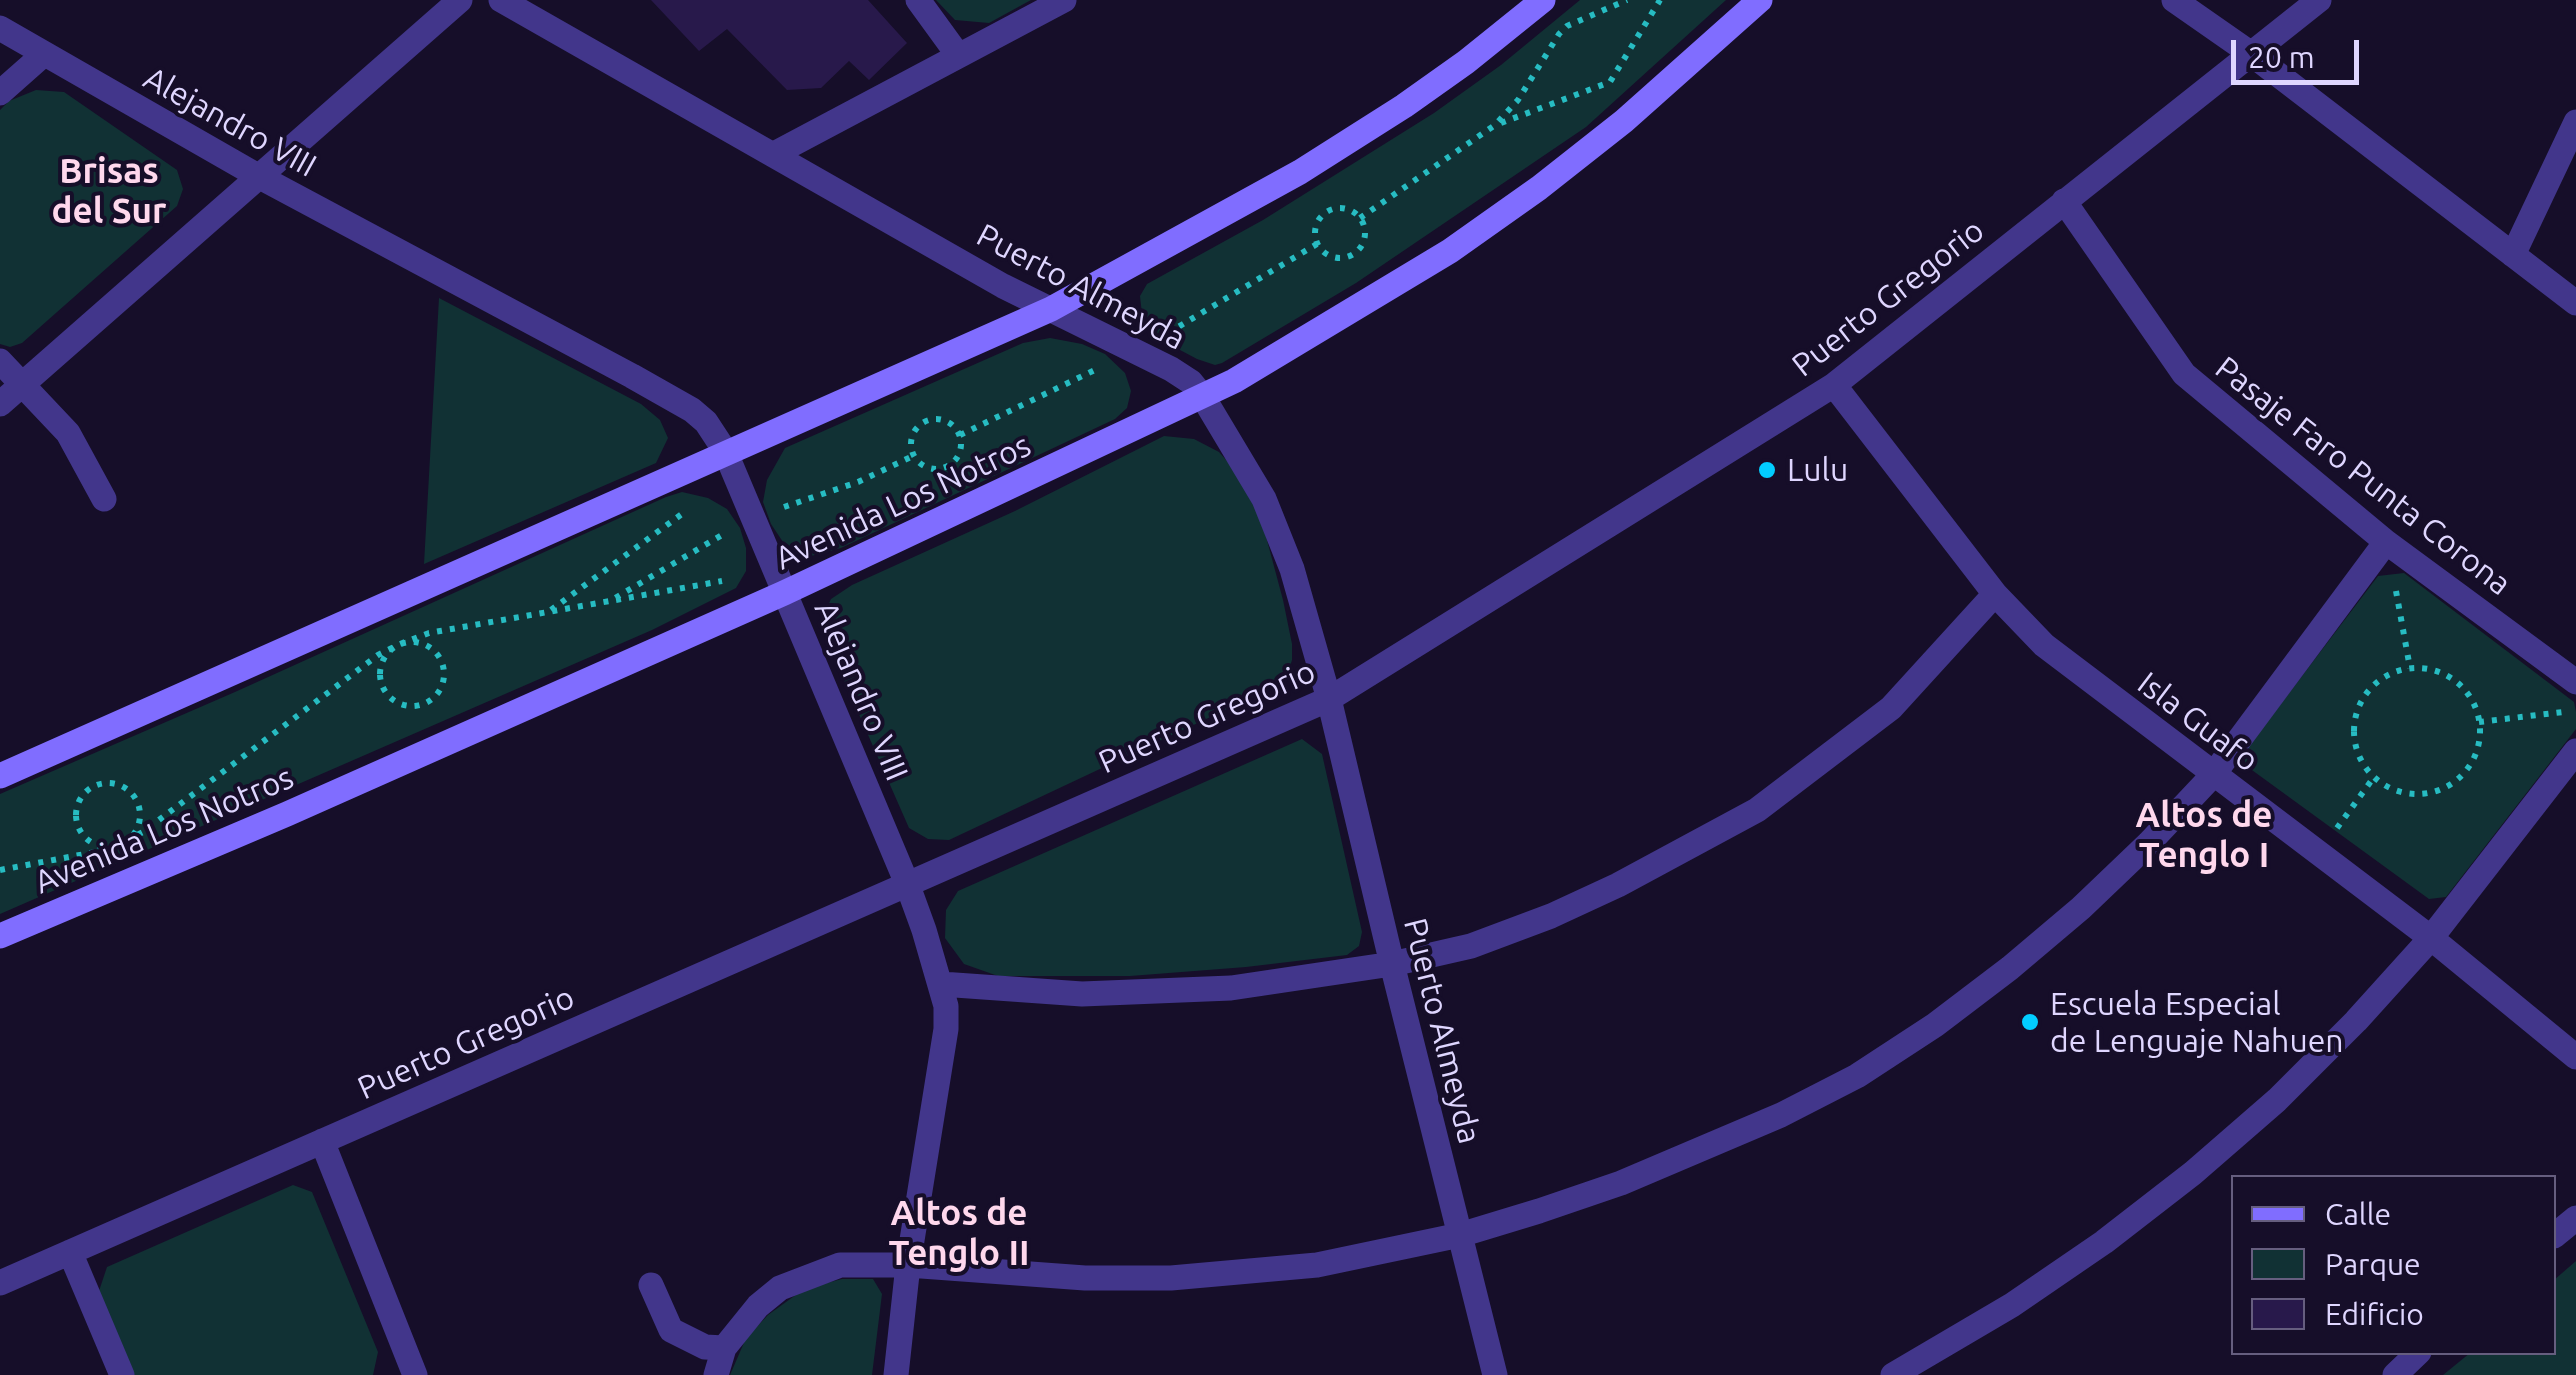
<!DOCTYPE html>
<style>
body{margin:0}
#map{position:relative;width:2576px;height:1375px;overflow:hidden;background:#160e29;font-family:Ubuntu,sans-serif}
canvas{display:block}
.legend{position:absolute;left:2231px;top:1175px;width:325px;height:180px;box-sizing:border-box;background:#160e29;border:2px solid #665e7f;margin:0;padding:12px 18px;list-style:none;font-size:30px;color:#dfd6ff}
.legend li{display:flex;align-items:center;gap:20px;height:50px}
.legend b{width:50px;border:2px solid #665e7f}
.scale{position:absolute;left:2231px;top:40px;width:128px;height:45px;box-sizing:border-box;border:5px solid #dfd6ff;border-top:0;padding-left:12px;font-size:30px;line-height:35px;white-space:nowrap;color:#dfd6ff;-webkit-text-stroke:8px #160e29;paint-order:stroke}
</style>
<div id="map">
<canvas width="2576" height="1375"></canvas>
<ul class="legend">
<li><b style="height:12px;background:#806dff"></b>Calle</li>
<li><b style="height:28px;background:#113134"></b>Parque</li>
<li><b style="height:28px;background:#28194b"></b>Edificio</li>
</ul>
<div class="scale">20 m</div>
</div>
<script>
const g = document.querySelector('canvas').getContext('2d');
g.lineJoin = 'round';
function fill(path, color) { g.fillStyle = color; g.fill(path, 'evenodd'); }
const toPath = rows => new Path2D(rows.map(r => 'M' + r).join(''));
function trace(path, color, width, dash) { g.strokeStyle = color; g.lineWidth = width; g.lineCap = dash ? 'butt' : 'round'; g.setLineDash(dash || []); g.stroke(path); }
function write(font, color, halo, rows, align = 'center') {
  g.font = font + ' Ubuntu,sans-serif'; g.lineWidth = 8; g.setLineDash([]); g.textBaseline = 'middle'; g.strokeStyle = halo; g.fillStyle = color; for (const [text, x, y, turn = 0] of rows) {
    g.save(); g.translate(x, y); g.rotate((+turn || 0) * Math.PI / 180); g.textAlign = isNaN(turn) ? turn : align; if (halo) g.strokeText(text, 0, 0); g.fillText(text, 0, 0); g.restore();
  }
}
const green = toPath([
 [936,0,1031,0,989,23,955,20],
 [1580,0,1726,0,1586,127,1356,283,1222,363,1215,365,1197,359,1150,334,1142,314,1140,296,1147,284,1263,220,1434,113,1501,65],
 [36,90,64,92,177,170,183,189,177,206,22,343,10,347,0,344,0,110,9,101],
 [439,298,641,404,660,420,668,438,656,463,424,564],
 [1050,338,1082,344,1105,354,1125,373,1131,391,1127,408,1115,419,841,548,811,556,796,552,783,542,771,524,763,502,767,480,785,448,1023,343],
 [1164,436,1194,439,1219,452,1243,479,1264,529,1283,600,1292,644,1292,660,1288,672,1272,688,949,840,928,839,909,828,825,637,822,618,831,599,852,585,1015,511],
 [682,492,708,498,727,509,740,528,746,548,746,571,736,588,652,630,0,914,0,794,235,692,666,497],
 [2404,573,2574,702,2576,712,2576,729,2446,897,2429,899,2245,765,2245,751,2378,576],
 [1302,739,1322,754,1362,932,1359,946,1347,955,1246,967,1130,976,998,976,964,964,945,938,946,910,958,891],
 [293,1185,312,1192,378,1352,373,1375,134,1375,99,1291,107,1267],
 [2576,1261,2576,1375,2443,1375,2470,1353,2554,1352,2554,1280],
 [842,1279,873,1279,882,1294,872,1375,730,1375,746,1338,768,1315,804,1289]
]);
const building = toPath([
 [651,0,868,0,907,43,869,80,849,61,821,88,787,90,727,29,699,51]
]);
const path = toPath([
 [1501,123,1610,82,1660,0],
 '1315 233a25 25 0 1 1 50 0a25 25 0 1 1-50 0Z',
 [1360,218,1495,125,1518,100,1559,34,1567,26,1627,0],
 [1168,333,1317,244],
 '911 444a25 25 0 1 1 50 0a25 25 0 1 1-50 0Z',
 [960,435,1099,368],
 [784,507,858,482,913,456],
 [2396,591,2410,668],
 [616,600,722,581],
 [551,610,686,511],
 '380 674a32 32 0 1 1 64 0a32 32 0 1 1-64 0Z',
 '2354 731a63 63 0 1 1 126 0a63 63 0 1 1-126 0Z',
 [2479,722,2563,712],
 '76 815a32 32 0 1 1 64 0a32 32 0 1 1-64 0Z',
 [2337,828,2374,777],
 [0,870,106,850,143,832,378,655,400,644,429,633,610,601,727,532]
]);
const minor = toPath([
 [501,0,1003,286,1171,369,1191,382,1203,397,1264,499,1292,569,1329,699,1392,964,1495,1375],
 [918,0,958,55],
 [2174,0,2250,53,2576,303],
 [0,28,258,176,632,376,692,410,706,422,725,451,908,886,924,930,946,1006,946,1029,908,1265,896,1375],
 [0,93,44,54],
 [774,154,1064,0],
 [2064,201,2184,374,2386,542,2576,682],
 [2513,255,2576,122],
 [0,361,68,433,104,499],
 [1834,385,1995,594,2044,645,2431,938,2576,1057],
 [0,404,460,0],
 [941,984,1082,994,1231,988,1392,964,1471,946,1551,916,1618,885,1757,810,1891,708,1995,594],
 [322,1141,415,1375],
 [2554,1236,2576,1218],
 [70,1252,122,1375],
 [0,1283,1329,699,1834,385,2319,0],
 [651,1285,671,1330,705,1347,724,1348],
 [716,1375,724,1348,758,1306,780,1288,840,1265,908,1265,1085,1278,1171,1278,1317,1265,1460,1235,1539,1211,1621,1183,1781,1115,1857,1076,1935,1025,2010,968,2081,908,2149,843,2213,775,2386,542],
 [1893,1375,2012,1305,2104,1242,2193,1173,2277,1100,2356,1021,2431,938,2576,751],
 [2395,1375,2419,1352]
]);
const secondary = toPath([
 [0,776,1051,309,1300,172,1404,106,1466,62,1543,0],
 [0,936,287,814,784,593,1234,381,1450,251,1539,188,1624,121,1760,0]
]);
const markers = [
 [1767,470,10,"#02cdff"],
 [2030,1022,10,"#02cdff"]
];
const streetNames = [
 ["Alejandro VIII",230,122,29],
 ["Puerto Almeyda",1081,287,28],
 ["Puerto Gregorio",1888,298,-38],
 ["Pasaje Faro Punta Corona",2363,476,38],
 ["Avenida Los Notros",903,502,-25],
 ["Alejandro VIII",861,691,67],
 ["Puerto Gregorio",1207,717,-24],
 ["Isla Guafo",2198,722,37],
 ["Avenida Los Notros",164,830,-23],
 ["Puerto Almeyda",1442,1031,76],
 ["Puerto Gregorio",466,1043,-24]
];
const poiNames = [
 ["Lulu",1787,470],
 ["Escuela Especial",2050,1004],
 ["de Lenguaje Nahuen",2050,1041]
];
const neighbourhoodNames = [
 ["Brisas",109,171],
 ["del Sur",109,211],
 ["Altos de",2204,815],
 ["Tenglo I",2204,855],
 ["Altos de",959,1213],
 ["Tenglo II",959,1253]
];
fill(green, '#113134');
fill(building, '#28194b');
trace(path, '#27bcc2', 6, [5, 8]);
trace(minor, '#42368b', 25);
trace(secondary, '#806dff', 25);
for (const [x, y, r, color] of markers) { const dot = new Path2D(); dot.arc(x, y, r, 0, 2 * Math.PI); g.fillStyle = color; g.fill(dot); trace(dot, '#160e29', 4); }
write('32px', '#dfd6ff', '#160e29', streetNames);
write('32px', '#dfd6ff', '#160e29', poiNames, 'left');
write('bold 35px', '#ffd8ed', '#160e29', neighbourhoodNames);
</script>
